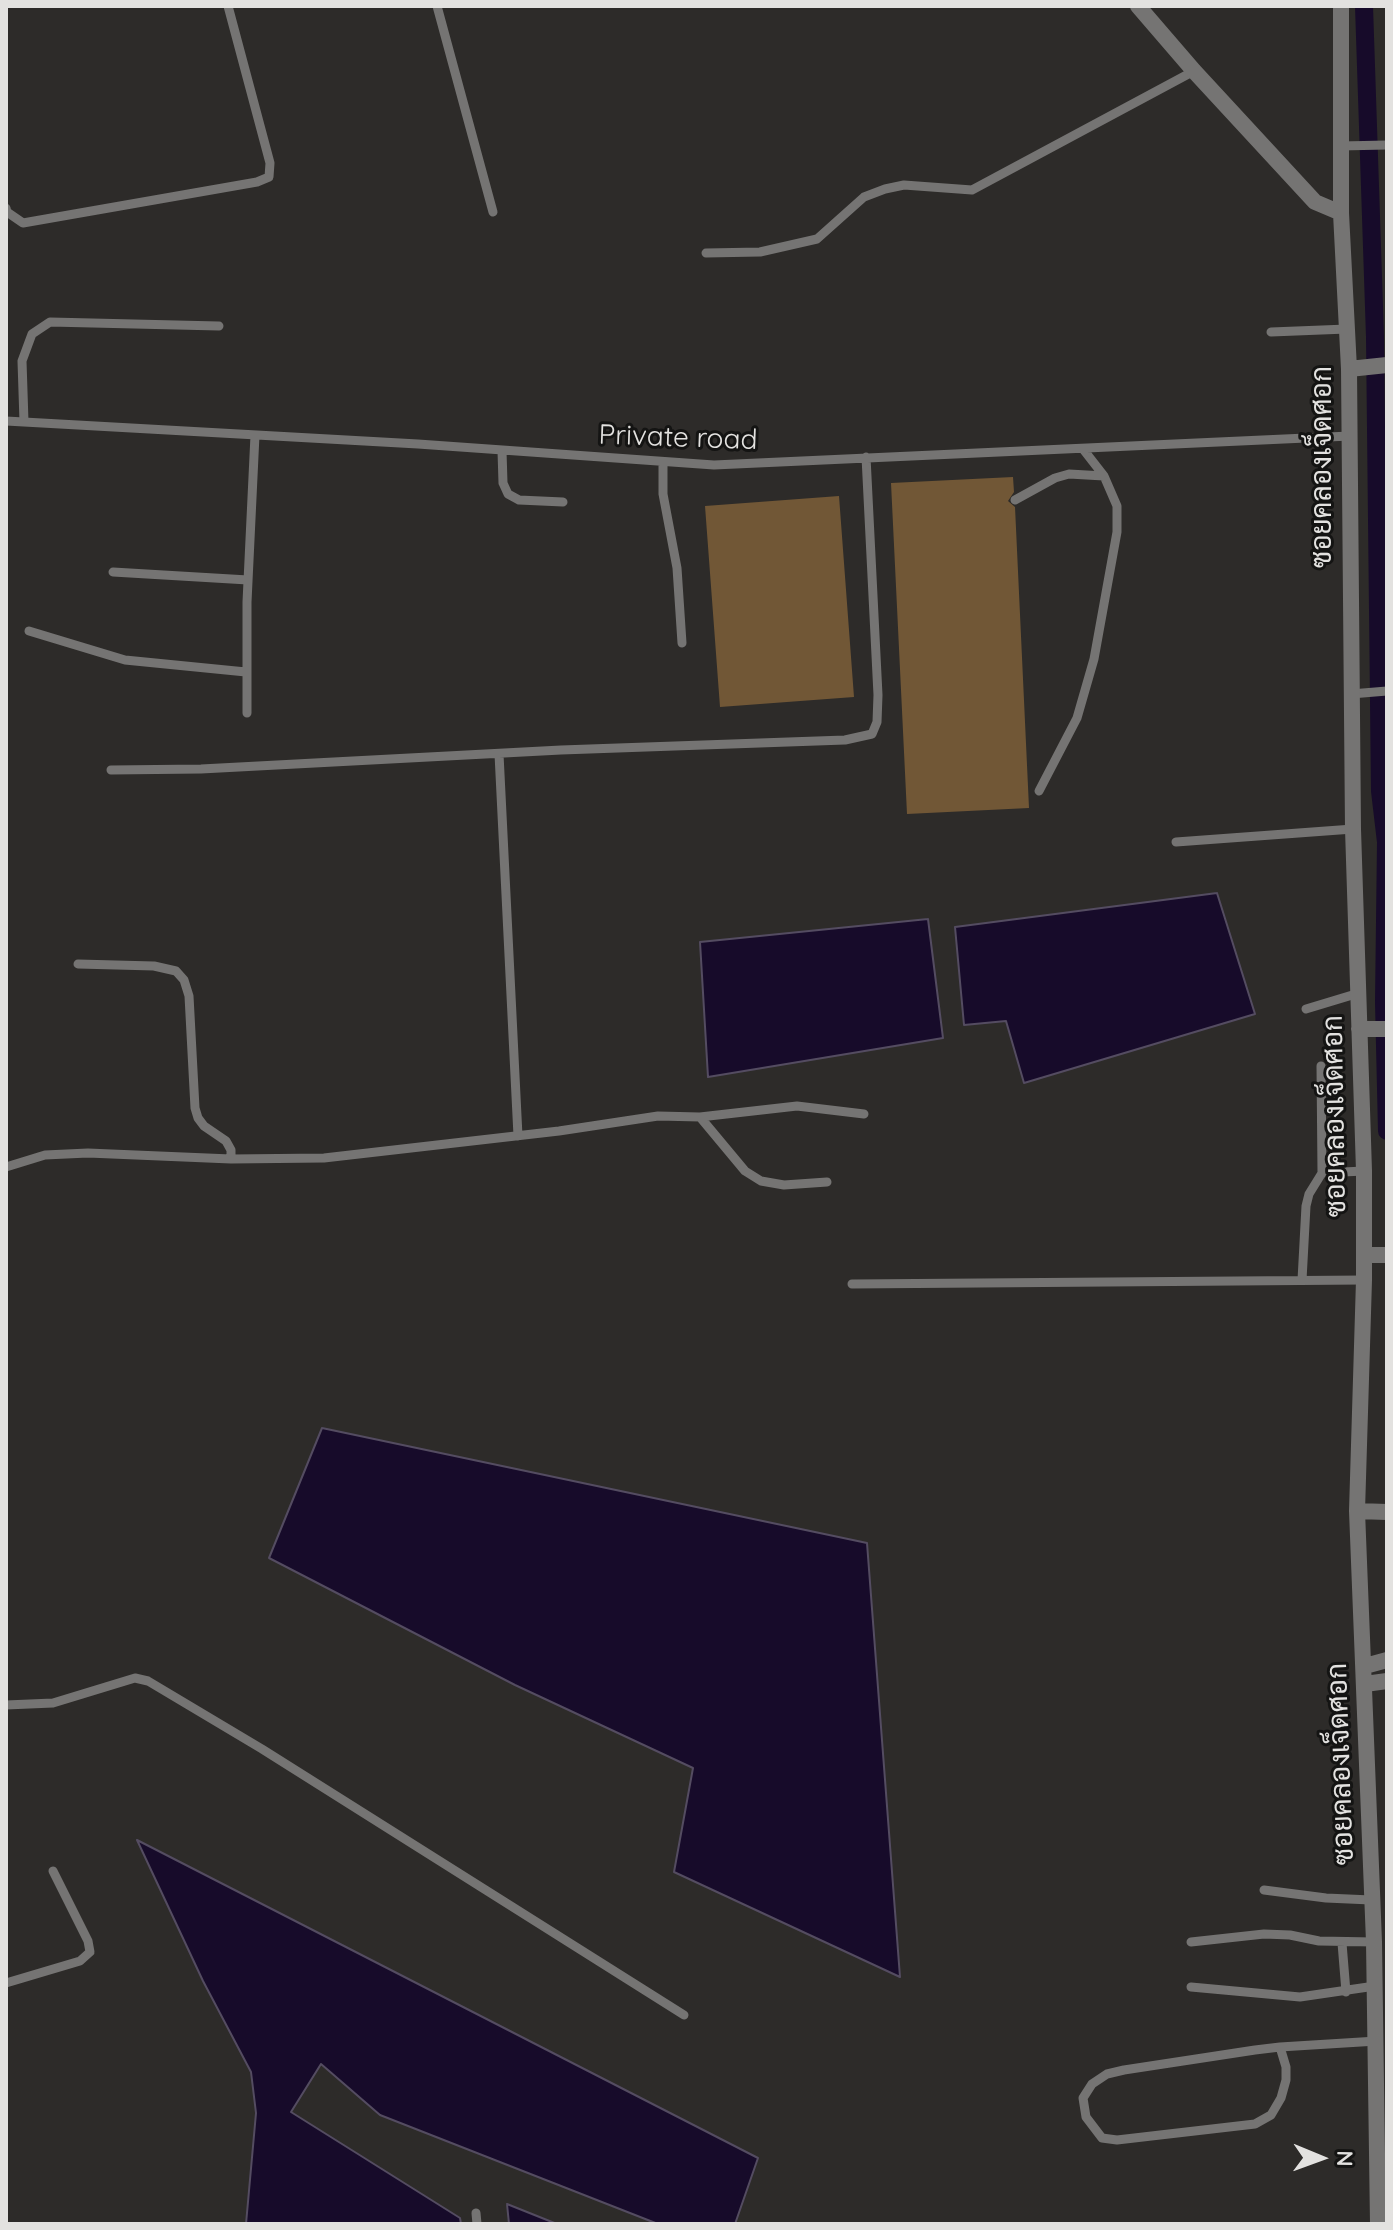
<!DOCTYPE html>
<meta charset="utf-8">
<style>
body{margin:0}
#map{position:relative;width:1393px;height:2230px;overflow:hidden;background:#2d2b29;font-family:Quicksand,sans-serif}
canvas{display:block}
.frame{position:absolute;inset:0;border:8px solid #e3e2e0;pointer-events:none}
.north{position:absolute;left:1281px;top:2118px;width:80px;height:80px;-webkit-text-stroke:6px #141413;paint-order:stroke;rotate:91deg;font-size:22px;font-weight:700;line-height:32px;text-align:center;color:#e3e2e0}
.north::after{content:'';display:block;margin:auto;width:28px;height:36px;background:#e3e2e0;clip-path:polygon(50% 0,100% 100%,50% 72%,0 100%)}
</style>
<div id="map">
<canvas width="1393" height="2230"></canvas>
<div class="frame"></div>
<div class="north">N</div>
</div>
<script>
const g = document.querySelector('canvas').getContext('2d');
g.lineJoin = 'round';
function fill(path, color) { g.fillStyle = color; g.fill(path, 'evenodd'); }
const toPath = rows => new Path2D(rows.map(r => 'M' + r).join(''));
function trace(path, color, width, dash) { g.strokeStyle = color; g.lineWidth = width; g.lineCap = dash ? 'butt' : 'round'; g.setLineDash(dash || []); g.stroke(path); }
function write(font, color, halo, rows, align = 'center') {
  g.font = font + ' Quicksand,Sarabun,sans-serif'; g.lineWidth = 6; g.setLineDash([]); g.textBaseline = 'middle'; g.strokeStyle = halo; g.fillStyle = color; for (const [text, x, y, turn = 0] of rows) {
    g.save(); g.translate(x, y); g.rotate((+turn || 0) * Math.PI / 180); g.textAlign = isNaN(turn) ? turn : align; if (halo) g.strokeText(text, 0, 0); g.fillText(text, 0, 0); g.restore();
  }
}
const water = toPath([
 [1217,893,1255,1014,1024,1083,1006,1021,964,1025,955,927,1217,893],
 [928,919,943,1038,708,1077,700,942,928,919],
 [322,1428,867,1543,900,1977,674,1872,693,1768,515,1685,269,1558,322,1428],
 [137,1840,758,2158,735,2224,658,2224,380,2115,321,2064,291,2112,460,2218,461,2224,246,2224,256,2113,251,2072,203,1981,137,1840],
 [507,2204,557,2224,509,2224,507,2204]
]);
const canal = toPath([
 [1364,6,1375,337,1380,791,1386,842,1384,1002,1387,1131]
]);
const building = toPath([
 [1013,477,1014,492,1008,501,1015,507,1029,808,907,814,891,483],
 [839,496,854,697,720,707,705,506]
]);
const service = toPath([
 [437,6,493,212],
 [1340,146,1387,145],
 [6,208,7,212,23,223,257,182,269,177,270,163,228,6],
 [706,253,760,252,817,239,864,197,885,189,904,185,972,190,1194,71],
 [1271,332,1347,329],
 [6,421,418,444,714,465,1350,436],
 [24,422,22,361,32,334,50,322,219,326],
 [502,451,503,483,508,494,519,500,563,502],
 [663,462,663,494,677,568,682,643],
 [1015,500,1055,478,1069,474,1104,476],
 [113,572,248,580],
 [29,631,125,660,246,672],
 [1351,694,1387,691],
 [247,713,247,602,255,435],
 [499,754,518,1136],
 [111,770,201,769,561,750,845,740,872,734,877,722,878,695,866,457],
 [1039,791,1077,718,1094,659,1117,532,1117,506,1104,476,1083,449],
 [1176,842,1353,829],
 [78,964,154,966,176,971,184,980,189,996,195,1108,198,1118,204,1126,226,1141,231,1150,231,1159],
 [1306,1009,1359,993],
 [1321,1066,1322,1173,1364,1171],
 [700,1117,745,1171,761,1181,784,1185,827,1182],
 [6,1167,45,1155,88,1153,231,1159,324,1158,559,1131,658,1116,700,1117,797,1106,864,1114],
 [1302,1280,1306,1206,1309,1194,1322,1173],
 [852,1284,1364,1280],
 [6,1705,53,1703,135,1678,148,1681,262,1749,684,2015],
 [1264,1890,1326,1898,1371,1900],
 [1191,1942,1264,1934,1290,1935,1319,1941,1374,1942],
 [1342,1943,1346,1992],
 [6,1983,80,1961,90,1952,88,1941,53,1871],
 [1191,1987,1300,1997,1375,1986],
 [1280,2047,1286,2067,1286,2080,1281,2098,1271,2115,1255,2124,1117,2140,1102,2138,1086,2117,1083,2098,1092,2084,1107,2074,1124,2070,1255,2050,1280,2047,1377,2041],
 [476,2213,477,2224]
]);
const minor = toPath([
 [1138,6,1194,71,1315,202,1341,213],
 [1341,6,1341,213,1349,369,1353,829,1364,1171,1364,1280,1357,1511,1374,1942,1378,2224],
 [1349,369,1387,365],
 [1359,1029,1387,1029],
 [1364,1255,1387,1255],
 [1357,1511,1387,1512],
 [1365,1666,1387,1660],
 [1365,1684,1387,1681]
]);
const streetNames = [
 ["Private road",678,438,2],
 ["ซอยคลองเจ็ดศอก",1323,467,-90],
 ["ซอยคลองเจ็ดศอก",1335,1116,-91],
 ["ซอยคลองเจ็ดศอก",1341,1764,-92]
];
fill(water, '#170b2a');
trace(water, '#544c61', 2);
trace(canal, '#170b2a', 18);
fill(building, '#715736');
trace(service, '#757473', 9);
trace(minor, '#757473', 16);
write('28px', '#e3e2e0', '#141413', streetNames);
</script>
